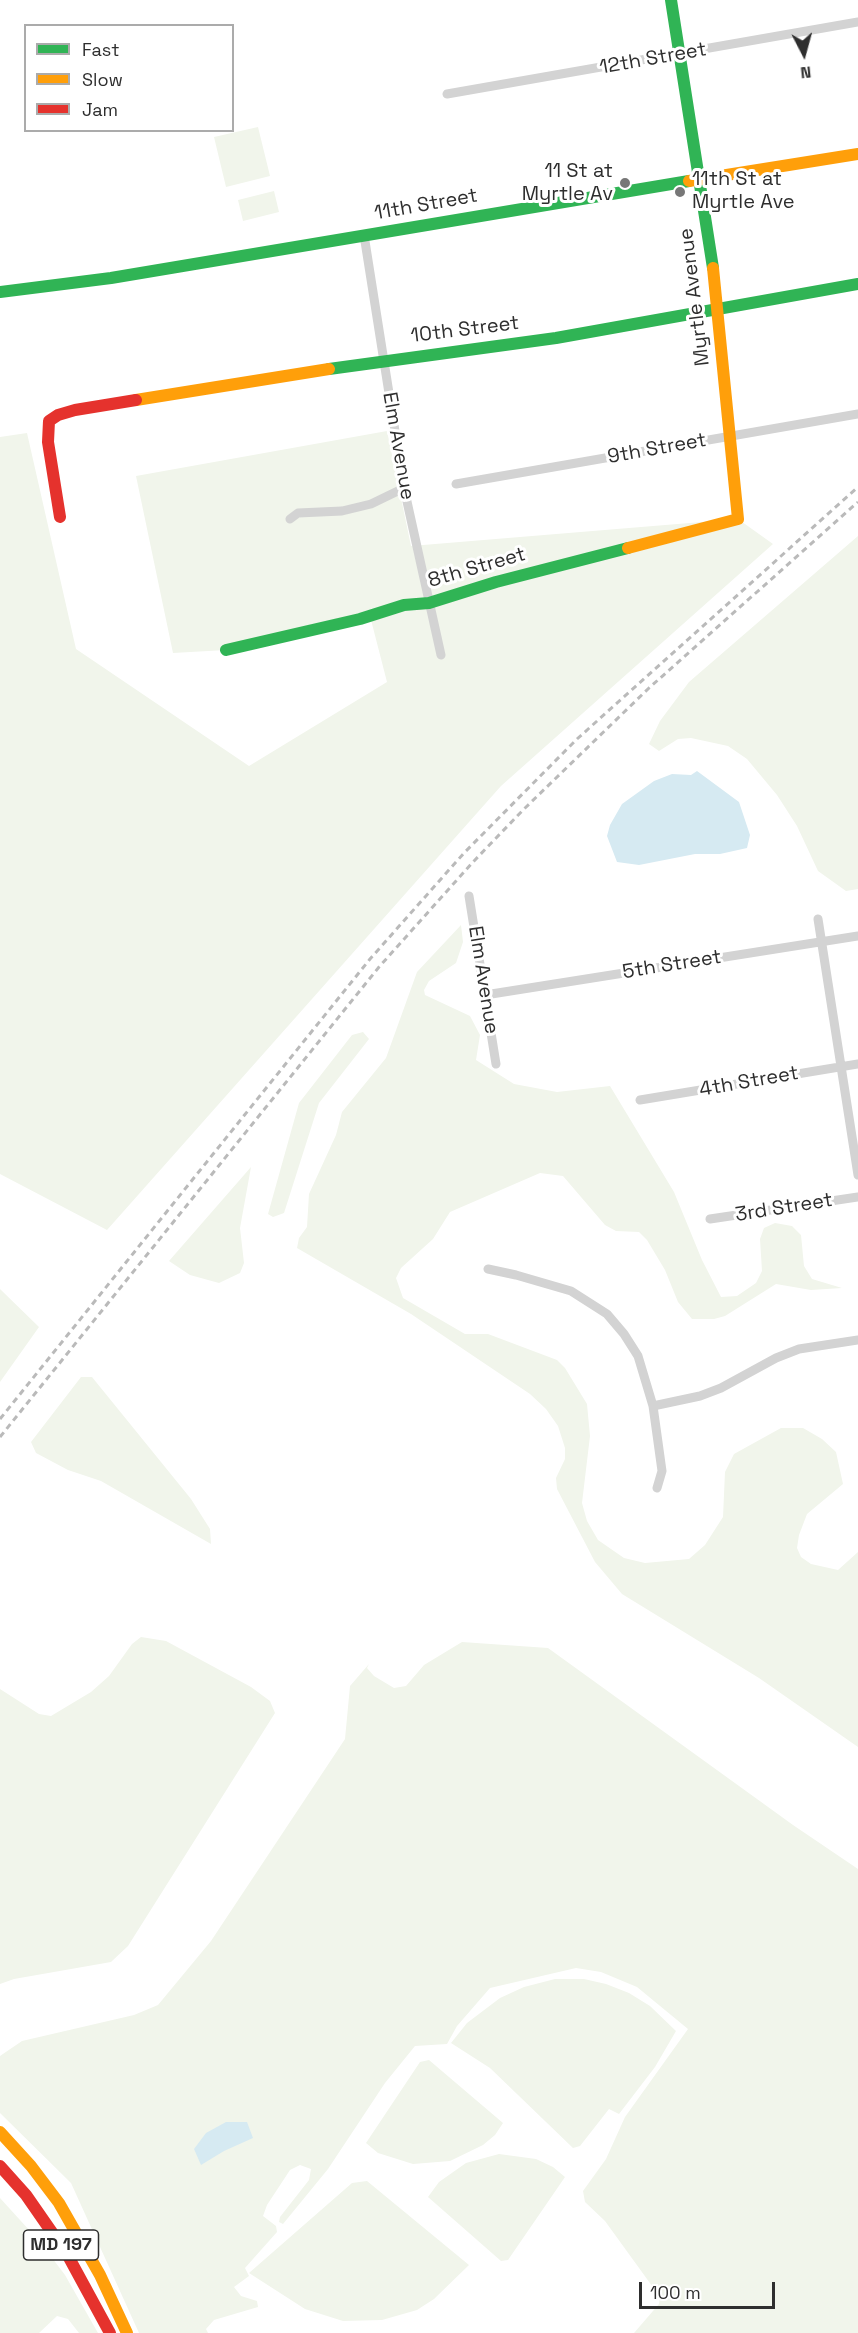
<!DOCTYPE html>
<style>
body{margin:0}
#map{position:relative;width:858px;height:2333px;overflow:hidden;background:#fff;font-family:"Space Grotesk",sans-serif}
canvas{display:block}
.legend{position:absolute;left:24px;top:24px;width:210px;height:108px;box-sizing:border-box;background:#fff;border:2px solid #ababab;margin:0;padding:8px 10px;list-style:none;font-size:18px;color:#2e2e2e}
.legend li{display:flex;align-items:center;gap:12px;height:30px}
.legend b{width:30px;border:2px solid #ababab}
.north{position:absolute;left:774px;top:24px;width:60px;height:60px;-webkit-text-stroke:4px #fff;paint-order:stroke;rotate:174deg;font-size:16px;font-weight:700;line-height:24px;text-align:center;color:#2e2e2e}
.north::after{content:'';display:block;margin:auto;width:21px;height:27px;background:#2e2e2e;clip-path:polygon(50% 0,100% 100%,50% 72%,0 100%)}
.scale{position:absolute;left:639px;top:2282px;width:136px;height:27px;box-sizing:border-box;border:3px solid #2e2e2e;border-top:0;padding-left:8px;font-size:18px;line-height:21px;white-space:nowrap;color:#2e2e2e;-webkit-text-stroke:4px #fff;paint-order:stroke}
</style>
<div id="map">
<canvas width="858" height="2333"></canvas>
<ul class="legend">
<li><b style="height:8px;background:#30b455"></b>Fast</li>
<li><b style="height:8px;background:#ff9f0a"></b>Slow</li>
<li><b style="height:8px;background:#e5322d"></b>Jam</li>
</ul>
<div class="north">N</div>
<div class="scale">100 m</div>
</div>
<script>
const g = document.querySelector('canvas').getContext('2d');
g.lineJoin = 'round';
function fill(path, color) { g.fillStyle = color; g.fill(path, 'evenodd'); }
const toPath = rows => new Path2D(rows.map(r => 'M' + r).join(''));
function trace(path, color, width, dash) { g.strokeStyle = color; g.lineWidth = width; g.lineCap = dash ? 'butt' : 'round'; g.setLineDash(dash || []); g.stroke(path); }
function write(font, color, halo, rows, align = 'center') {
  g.font = font + ' "Space Grotesk",sans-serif'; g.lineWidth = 6; g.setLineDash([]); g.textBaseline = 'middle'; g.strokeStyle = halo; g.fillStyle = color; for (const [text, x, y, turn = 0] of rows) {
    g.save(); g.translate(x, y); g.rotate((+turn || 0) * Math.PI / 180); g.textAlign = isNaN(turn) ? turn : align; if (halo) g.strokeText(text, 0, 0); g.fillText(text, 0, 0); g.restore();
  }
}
const green = toPath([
 [258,127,270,176,226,187,214,137],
 [274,191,279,212,243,221,238,200],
 [387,431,411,546,738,519,773,544,501,786,107,1230,0,1174,0,437,27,433,76,649,249,766,387,682,370,616,226,650,173,653,136,476],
 [858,536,858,889,846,891,818,871,797,826,777,795,747,759,728,746,691,738,678,739,659,751,649,744,660,721,689,682],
 [461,925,463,942,456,963,429,981,424,990,425,995,470,1016,480,1035,476,1060,514,1084,557,1092,610,1086,674,1192,702,1260,721,1297,737,1296,756,1283,762,1271,760,1239,764,1228,775,1223,792,1226,801,1235,804,1266,812,1279,842,1288,811,1290,776,1284,725,1316,714,1319,692,1319,678,1302,665,1270,647,1240,639,1232,616,1231,605,1225,563,1176,540,1173,450,1212,433,1239,401,1268,396,1278,403,1298,465,1334,488,1334,557,1360,565,1368,587,1404,590,1436,582,1503,587,1521,598,1540,624,1558,645,1563,689,1559,705,1545,723,1517,725,1472,734,1454,781,1428,803,1428,822,1439,836,1452,843,1484,807,1514,799,1535,797,1548,801,1557,811,1564,838,1570,858,1552,858,1747,759,1678,622,1594,595,1562,557,1489,556,1478,565,1459,565,1448,558,1426,546,1409,530,1394,411,1314,297,1248,299,1238,307,1227,309,1194,336,1135,342,1112,386,1058,417,972],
 [363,1032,369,1039,319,1103,284,1213,273,1217,268,1214,299,1103,352,1035],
 [251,1167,240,1228,244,1263,240,1273,219,1283,190,1275,169,1261],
 [0,1289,39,1327,0,1382],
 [81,1377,92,1377,191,1499,210,1529,211,1544,101,1481,68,1470,36,1453,31,1442],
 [141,1637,166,1641,251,1687,270,1701,275,1713,128,1946,111,1962,14,1979,0,1984,0,1689,39,1714,51,1716,91,1692,109,1676,132,1644],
 [462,1642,548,1648,793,1825,858,1869,858,2333,634,2333,659,2304,660,2297,605,2221,585,2202,583,2191,606,2159,625,2117,688,2029,637,1987,601,1972,576,1968,490,1988,457,2026,447,2044,415,2046,385,2083,328,2169,283,2224,279,2222,280,2217,309,2180,311,2169,300,2165,290,2170,267,2205,263,2216,276,2226,277,2232,245,2268,249,2276,234,2287,241,2296,257,2301,258,2307,214,2320,206,2329,208,2333,139,2333,71,2183,0,2113,0,2056,22,2041,134,2015,158,2005,211,1941,345,1739,350,1686,369,1664,367,1668,374,1676,394,1688,406,1686,424,1665],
 [555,1979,584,1979,606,1984,629,1993,650,2006,676,2031,655,2067,619,2114,609,2109,580,2146,573,2148,490,2068,451,2043,467,2023,500,1998,524,1987],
 [429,2060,503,2123,495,2135,483,2145,450,2161,413,2164,378,2153,366,2143,420,2062],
 [499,2154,536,2159,553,2167,565,2177,508,2260,501,2261,428,2197,439,2182,466,2163],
 [367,2181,469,2265,434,2299,417,2310,382,2320,343,2321,305,2309,249,2273,352,2183],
 [0,2198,40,2242,65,2275,98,2333,79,2333,68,2319,57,2316,39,2333,0,2333]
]);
const water = toPath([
 [697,771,739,802,750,835,747,848,720,854,695,854,639,865,617,862,607,836,610,825,622,804,654,781,672,774,691,775],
 [226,2122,247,2122,253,2138,224,2151,201,2165,194,2149,206,2133]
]);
const street = toPath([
 [447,94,858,22],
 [364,235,404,488,441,655],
 [456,484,858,414],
 [290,519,298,513,342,511,371,504,404,488],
 [469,896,496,1064],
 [818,919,858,1175],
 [485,995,858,936],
 [640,1100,858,1064],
 [710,1219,858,1197],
 [488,1269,516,1275,571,1291,607,1314,624,1334,638,1356,653,1406,662,1471,657,1488],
 [653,1406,700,1396,721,1388,776,1358,799,1349,858,1340]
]);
const fast = toPath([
 [671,0,713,268],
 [0,292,111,278,689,181],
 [329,369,556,338,858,284],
 [226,650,360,619,404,605,429,603,496,582,628,548]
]);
const slow = toPath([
 [689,181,858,154],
 [136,400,329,369],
 [628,548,738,519,713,268],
 [0,2132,31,2166,59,2203,100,2275,127,2333]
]);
const jam = toPath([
 [60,517,48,442,49,421,58,415,75,410,136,400],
 [0,2166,26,2195,67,2254,110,2333]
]);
const rail = toPath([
 [0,1419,370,959,464,853,577,739,858,487],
 [0,1437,379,967,473,862,524,809,649,688,858,502]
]);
const markers = [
 [625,183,6,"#777"],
 [680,192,6,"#777"]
];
const shields = [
 [61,2245,75]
];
const shieldNames = [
 ["MD 197",61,2245]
];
const streetNames = [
 ["12th Street",653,59,-10],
 ["11th Street",426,205,-10],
 ["Myrtle Avenue",695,297,-97],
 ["10th Street",465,330,-7],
 ["Elm Avenue",398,446,80],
 ["9th Street",657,449,-10],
 ["8th Street",477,568,-16],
 ["5th Street",672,965,-9],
 ["Elm Avenue",483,980,81],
 ["4th Street",749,1082,-10],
 ["3rd Street",784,1208,-9]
];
const poiNames = [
 ["11 St at",613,172],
 ["Myrtle Av",613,195],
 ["11th St at",692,180,"left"],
 ["Myrtle Ave",692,203,"left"]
];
fill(green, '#f1f5eb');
fill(water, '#d6eaf2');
trace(street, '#d3d3d3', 9);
trace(fast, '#30b455', 12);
trace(slow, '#ff9f0a', 12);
trace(jam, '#e5322d', 12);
trace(rail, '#bababa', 3, [6, 4.5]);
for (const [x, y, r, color] of markers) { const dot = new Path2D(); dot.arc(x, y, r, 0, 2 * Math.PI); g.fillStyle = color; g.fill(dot); trace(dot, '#fff', 2); }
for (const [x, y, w] of shields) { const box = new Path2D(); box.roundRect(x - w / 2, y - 15, w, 30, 4.5); g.fillStyle = '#fff'; g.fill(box); trace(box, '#2e2e2e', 1.5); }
write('bold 18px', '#2e2e2e', null, shieldNames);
write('20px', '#2e2e2e', '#fff', streetNames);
write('20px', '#2e2e2e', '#fff', poiNames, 'right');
</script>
